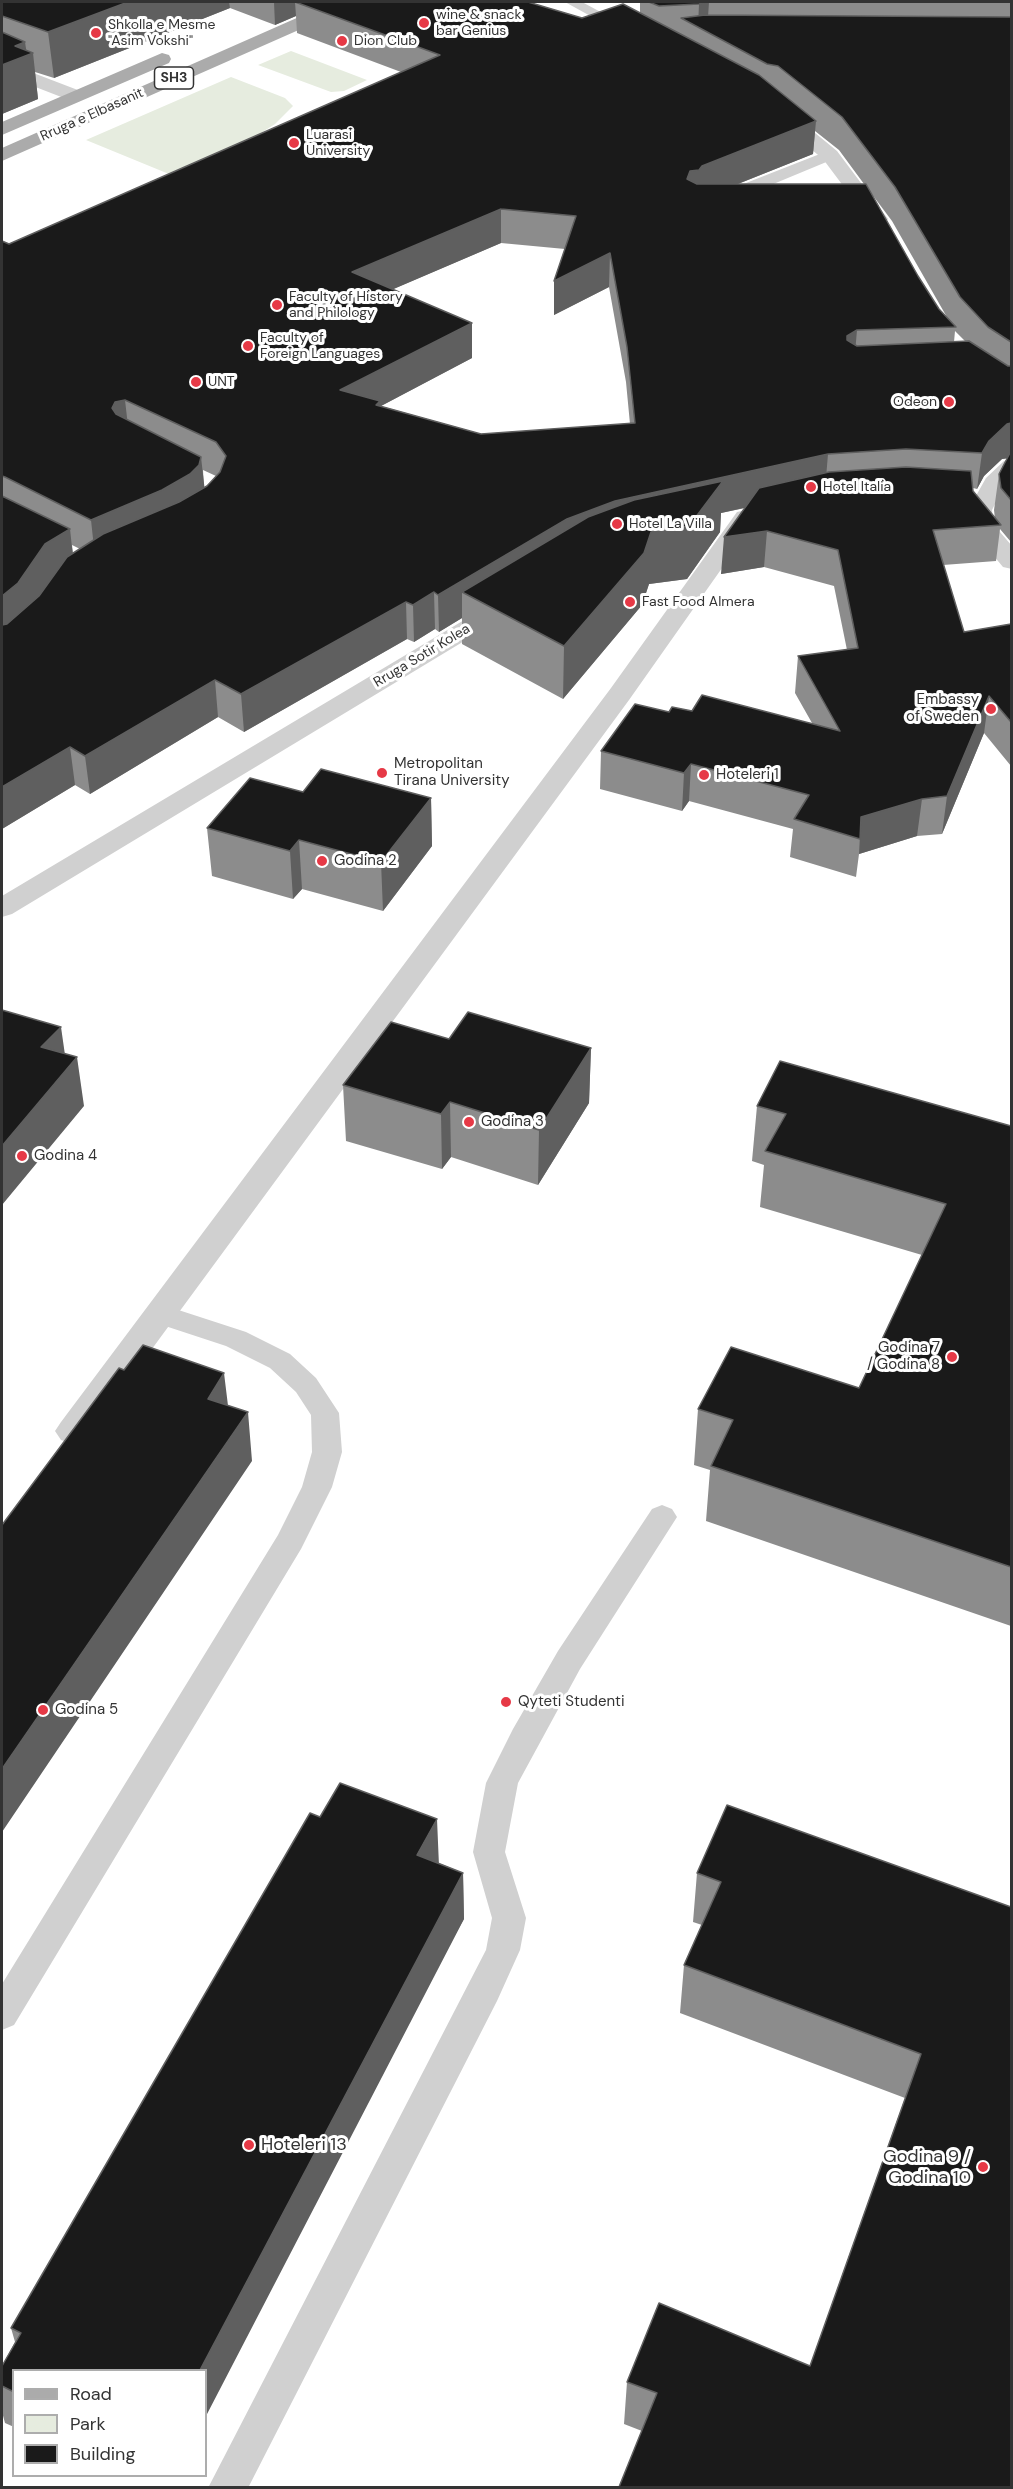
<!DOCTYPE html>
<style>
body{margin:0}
#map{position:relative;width:1013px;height:2489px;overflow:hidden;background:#fff;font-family:"DM Sans",sans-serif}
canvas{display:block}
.frame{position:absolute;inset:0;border:3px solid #333;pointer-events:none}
.legend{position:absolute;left:12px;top:2369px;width:195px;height:108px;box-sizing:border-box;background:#fff;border:2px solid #adadad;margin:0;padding:8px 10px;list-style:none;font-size:18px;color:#333}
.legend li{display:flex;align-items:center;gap:12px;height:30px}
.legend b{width:30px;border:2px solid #adadad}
</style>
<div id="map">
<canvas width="1013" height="2489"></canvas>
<div class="frame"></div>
<ul class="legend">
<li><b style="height:8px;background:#ababab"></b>Road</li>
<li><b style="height:16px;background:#e6ecdf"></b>Park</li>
<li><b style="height:16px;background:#1a1a1a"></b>Building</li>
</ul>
</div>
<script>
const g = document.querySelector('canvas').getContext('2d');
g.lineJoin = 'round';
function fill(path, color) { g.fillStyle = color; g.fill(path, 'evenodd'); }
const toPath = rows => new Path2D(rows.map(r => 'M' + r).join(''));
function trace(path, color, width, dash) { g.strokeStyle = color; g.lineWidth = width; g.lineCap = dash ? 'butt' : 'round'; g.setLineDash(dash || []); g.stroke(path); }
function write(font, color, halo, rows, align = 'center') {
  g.font = font + ' "DM Sans",sans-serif'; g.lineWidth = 6; g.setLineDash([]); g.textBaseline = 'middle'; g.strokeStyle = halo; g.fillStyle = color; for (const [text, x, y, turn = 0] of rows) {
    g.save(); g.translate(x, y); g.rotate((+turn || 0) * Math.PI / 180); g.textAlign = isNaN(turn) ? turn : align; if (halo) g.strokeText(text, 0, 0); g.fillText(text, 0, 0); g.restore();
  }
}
const green = toPath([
 [291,51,367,80,344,91,331,92,258,65],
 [231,77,285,98,293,106,275,124,186,181,86,140]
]);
const lane = toPath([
 [565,2,582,2,636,31,633,34,623,34,565,2],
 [830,150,838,155,836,158,730,202,718,202,716,198,718,194,830,150],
 [160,1304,246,1332,290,1354,316,1378,339,1413,342,1452,332,1487,301,1549,14,2025,2,2030,2,1984,278,1535,302,1487,312,1452,311,1415,296,1392,270,1368,226,1346,150,1321,146,1314,150,1307,160,1304],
 [662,1505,672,1509,677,1517,580,1669,518,1783,505,1852,526,1918,520,1950,497,2001,248,2488,208,2488,486,1950,492,1918,473,1852,486,1783,513,1729,558,1651,652,1509,662,1505]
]);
const street = toPath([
 [2,61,83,92,86,96,76,102,69,100,2,74,2,61],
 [779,107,786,109,837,151,888,219,885,223,871,223,823,159,772,117,769,113,779,107],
 [1012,459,1012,480,1004,486,992,510,994,525,1012,546,1012,569,1003,567,973,531,970,526,968,510,986,478,1004,461,1012,459],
 [746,510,755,512,758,517,629,700,85,1440,73,1444,61,1440,55,1431,61,1422,611,688,737,512,746,510],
 [500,601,509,604,513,609,509,614,12,914,2,917,2,896,491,604,500,601]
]);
const primary = toPath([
 [333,2,356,2,353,6,2,161,2,148,333,2],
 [162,53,169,55,171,59,169,63,2,135,2,122,162,53]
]);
const wall = toPath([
 [2,2,528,2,582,18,640,13,640,2,1011,2,1011,542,1000,529,996,561,943,565,964,632,1011,624,1011,766,984,733,942,834,917,836,859,854,856,877,790,857,793,829,689,801,682,811,600,789,601,751,669,712,692,711,812,723,795,693,798,656,847,650,834,586,764,567,721,574,745,508,721,513,720,532,687,579,649,584,642,605,563,699,462,644,462,618,439,632,435,629,414,642,407,639,244,732,218,717,90,794,75,785,2,829,2,241,9,244,401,72,297,33,296,16,275,25,230,8,54,78,35,72,38,99,2,114],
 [815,131,839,150,864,184,738,184,813,154],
 [871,193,892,221,948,319,939,309,918,276],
 [501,243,565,249,554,281,554,315,609,287,626,382,630,424,481,434,381,406,472,358,393,289],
 [955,331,965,341,954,342],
 [1007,458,999,474,994,510,995,519,973,491,973,488,977,489,984,476,1002,459],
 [203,470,216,476,207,486,204,488],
 [72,545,80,549,73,553],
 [303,792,431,798,432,846,383,911,302,889,293,899,212,876,207,828],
 [449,1039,591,1048,589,1103,538,1185,451,1157,442,1169,346,1141,343,1085],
 [757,1106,1011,1126,1011,1626,706,1521,710,1470,694,1465,698,1409,859,1388,922,1255,760,1207,764,1165,752,1161],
 [439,1863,463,1873,464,1919,206,2370,14,2370,14,2427,5,2423,2,2412,2,2366,15,2342,11,2328],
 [697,1873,1011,1907,1011,2487,642,2431,624,2424,627,2382,810,2366,905,2098,680,2013,684,1965,702,1925,693,1922]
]);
const shadedWall = toPath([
 [128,2,229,2,230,8,54,78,48,32],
 [274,2,329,2,295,2,296,16,275,25],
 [706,2,709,2,707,32,698,27,699,4],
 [25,42,27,55,33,53,38,99,2,114,2,65,15,46],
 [816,121,813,154,700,199,687,179,690,171],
 [501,209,501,243,354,306,352,272],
 [610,253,609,287,554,315,554,281],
 [472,323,472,358,381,406,382,437,340,390],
 [857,330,854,365,844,371,847,336],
 [125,400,129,435,112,408,115,402],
 [1011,423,1011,458,1002,459,984,476,977,489,982,453,989,441,1007,424],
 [828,454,825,490,721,513,720,532,687,579,649,584,642,605,563,699,564,646,462,592,462,618,439,632,438,595,567,519,615,501],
 [201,457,205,492,95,557,91,520],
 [70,529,74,566,23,619,2,638,2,596,45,544],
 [767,531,764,567,721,574,724,537],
 [434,592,435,629,414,642,413,605],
 [406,602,407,639,244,732,241,694],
 [215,680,218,717,90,794,85,756],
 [989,696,984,733,942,834,947,796],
 [70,747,75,785,2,829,2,787],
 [691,764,689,801,682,811,684,773],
 [431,798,432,846,383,911,381,862],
 [922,799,917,836,859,854,861,817],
 [299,840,302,889,293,899,290,851],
 [61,1027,67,1069,77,1057,84,1106,2,1205,2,1146,41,1047],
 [591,1048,589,1103,538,1185,539,1130],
 [450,1102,451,1157,442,1169,441,1114],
 [224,1373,230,1422,208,1399],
 [248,1412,252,1461,2,1832,2,1769],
 [437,1819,439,1866,417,1855],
 [463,1873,464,1919,206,2416,206,2370,200,2370]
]);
const building = toPath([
 [2,2,128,2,48,32,2,16,2,2],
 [295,2,528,2,582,18,623,4,759,75,816,121,702,166,699,170,690,171,687,179,697,184,866,184,918,276,939,309,956,327,857,330,847,336,847,340,857,346,969,341,1008,366,1011,366,1011,423,1007,424,989,441,982,453,906,449,828,454,615,501,567,519,438,595,434,592,413,605,406,602,241,694,215,680,85,756,70,747,2,787,2,625,7,624,39,596,67,557,103,534,179,502,207,486,220,472,226,456,216,442,125,400,115,402,112,408,116,414,201,457,199,465,190,474,162,490,91,520,5,477,2,476,2,241,9,244,440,55,295,2],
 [501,209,576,216,554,281,610,253,627,347,635,423,481,434,376,405,380,401,340,390,472,323,352,272,501,209],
 [649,2,706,2,699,4,659,6,649,2],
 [705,15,1011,17,1011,342,988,327,960,297,895,187,842,117,778,66,767,64,681,18,705,15],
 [2,32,25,42,15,46,33,53,2,65,2,32],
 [1011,451,1011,500,1001,488,999,474,1011,451],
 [906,467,971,471,973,491,1001,525,933,530,964,632,1011,624,1011,722,989,696,947,796,922,799,861,817,860,839,794,819,809,795,691,764,684,773,601,751,635,704,669,712,672,707,692,711,702,695,840,731,798,656,858,648,838,550,767,531,724,537,759,488,829,472,906,467],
 [723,481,689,526,651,532,644,553,564,646,462,592,588,517,634,500,723,481],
 [2,496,70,529,45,544,18,583,2,596,2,496],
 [321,769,431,798,381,862,299,840,290,851,207,828,250,778,303,792,321,769],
 [2,1010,61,1027,41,1047,77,1057,2,1146,2,1010],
 [468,1012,591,1048,539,1130,450,1102,441,1114,343,1085,391,1022,449,1039,468,1012],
 [780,1061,1011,1126,1011,1567,711,1466,733,1420,698,1409,731,1347,859,1388,946,1204,765,1151,786,1114,757,1106,780,1061],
 [143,1345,224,1373,208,1399,248,1412,2,1769,2,1525,119,1368,124,1370,143,1345],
 [340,1783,437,1819,417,1855,463,1873,200,2370,14,2370,14,2392,2,2386,2,2366,21,2333,11,2328,310,1813,320,1817,340,1783],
 [727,1805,1011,1907,1011,2487,619,2487,657,2393,627,2382,659,2303,810,2366,921,2054,684,1965,721,1882,697,1873,727,1805]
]);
const markers = [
 [424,23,6,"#e63946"],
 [96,33,6,"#e63946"],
 [342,41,6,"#e63946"],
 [294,143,6,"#e63946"],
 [277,305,6,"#e63946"],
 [248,346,6,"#e63946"],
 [196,382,6,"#e63946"],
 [949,402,6,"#e63946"],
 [811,487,6,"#e63946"],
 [617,524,6,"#e63946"],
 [630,602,6,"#e63946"],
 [991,709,6,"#e63946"],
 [382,773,6,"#e63946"],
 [704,775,6,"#e63946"],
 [322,861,6,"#e63946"],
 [469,1122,6,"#e63946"],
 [22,1156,6,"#e63946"],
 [952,1357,6,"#e63946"],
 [506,1702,6,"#e63946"],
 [43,1710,6,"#e63946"],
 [249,2145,6,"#e63946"],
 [983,2167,6,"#e63946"]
];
const farPoinames = [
 ["wine & snack",436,15],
 ["bar Genius",436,31],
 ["Shkolla e Mesme",108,25],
 ["\"Asim Vokshi\"",108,41],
 ["Dion Club",354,41],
 ["Luarasi",306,135],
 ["University",306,151],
 ["Faculty of History",289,297],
 ["and Philology",289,313],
 ["Faculty of",260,338],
 ["Foreign Languages",260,354],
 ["UNT",208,382],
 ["Odeon",937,402,"right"],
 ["Hotel Italia",823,487],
 ["Hotel La Villa",629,524],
 ["Fast Food Almera",642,602]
];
const shields = [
 [174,78,39]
];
const shieldNames = [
 ["SH3",174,78]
];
const farStreetnames = [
 ["Rruga e Elbasanit",92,115,-24],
 ["Rruga Sotir Kolea",422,656,-31]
];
const poiNames = [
 ["Embassy",979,700,"right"],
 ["of Sweden",979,717,"right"],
 ["Metropolitan",394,764],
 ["Tirana University",394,781],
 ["Hoteleri 1",716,775],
 ["Godina 2",334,861],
 ["Godina 3",481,1122],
 ["Godina 4",34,1156],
 ["Godina 7",940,1348,"right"],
 ["/ Godina 8",940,1365,"right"],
 ["Qyteti Studenti",518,1702],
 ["Godina 5",55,1710]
];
const nearPoinames = [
 ["Hoteleri 13",261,2145],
 ["Godina 9 /",971,2157,"right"],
 ["Godina 10",971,2178,"right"]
];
fill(green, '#e6ecdf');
fill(lane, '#d0d0d0');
fill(street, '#d0d0d0');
fill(primary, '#ababab');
fill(wall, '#8c8c8c');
fill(shadedWall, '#5f5f5f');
fill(building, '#1a1a1a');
trace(building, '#5f5f5f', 1.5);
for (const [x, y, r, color] of markers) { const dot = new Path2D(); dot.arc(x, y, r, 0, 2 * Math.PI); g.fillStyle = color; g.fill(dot); trace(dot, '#fff', 2); }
write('14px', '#333', '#fff', farPoinames, 'left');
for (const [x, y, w] of shields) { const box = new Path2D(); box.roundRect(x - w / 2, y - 11, w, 22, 4.5); g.fillStyle = '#fff'; g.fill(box); trace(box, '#333', 1.5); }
write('bold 14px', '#333', null, shieldNames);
write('14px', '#333', '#fff', farStreetnames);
write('15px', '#333', '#fff', poiNames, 'left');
write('18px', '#333', '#fff', nearPoinames, 'left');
</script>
